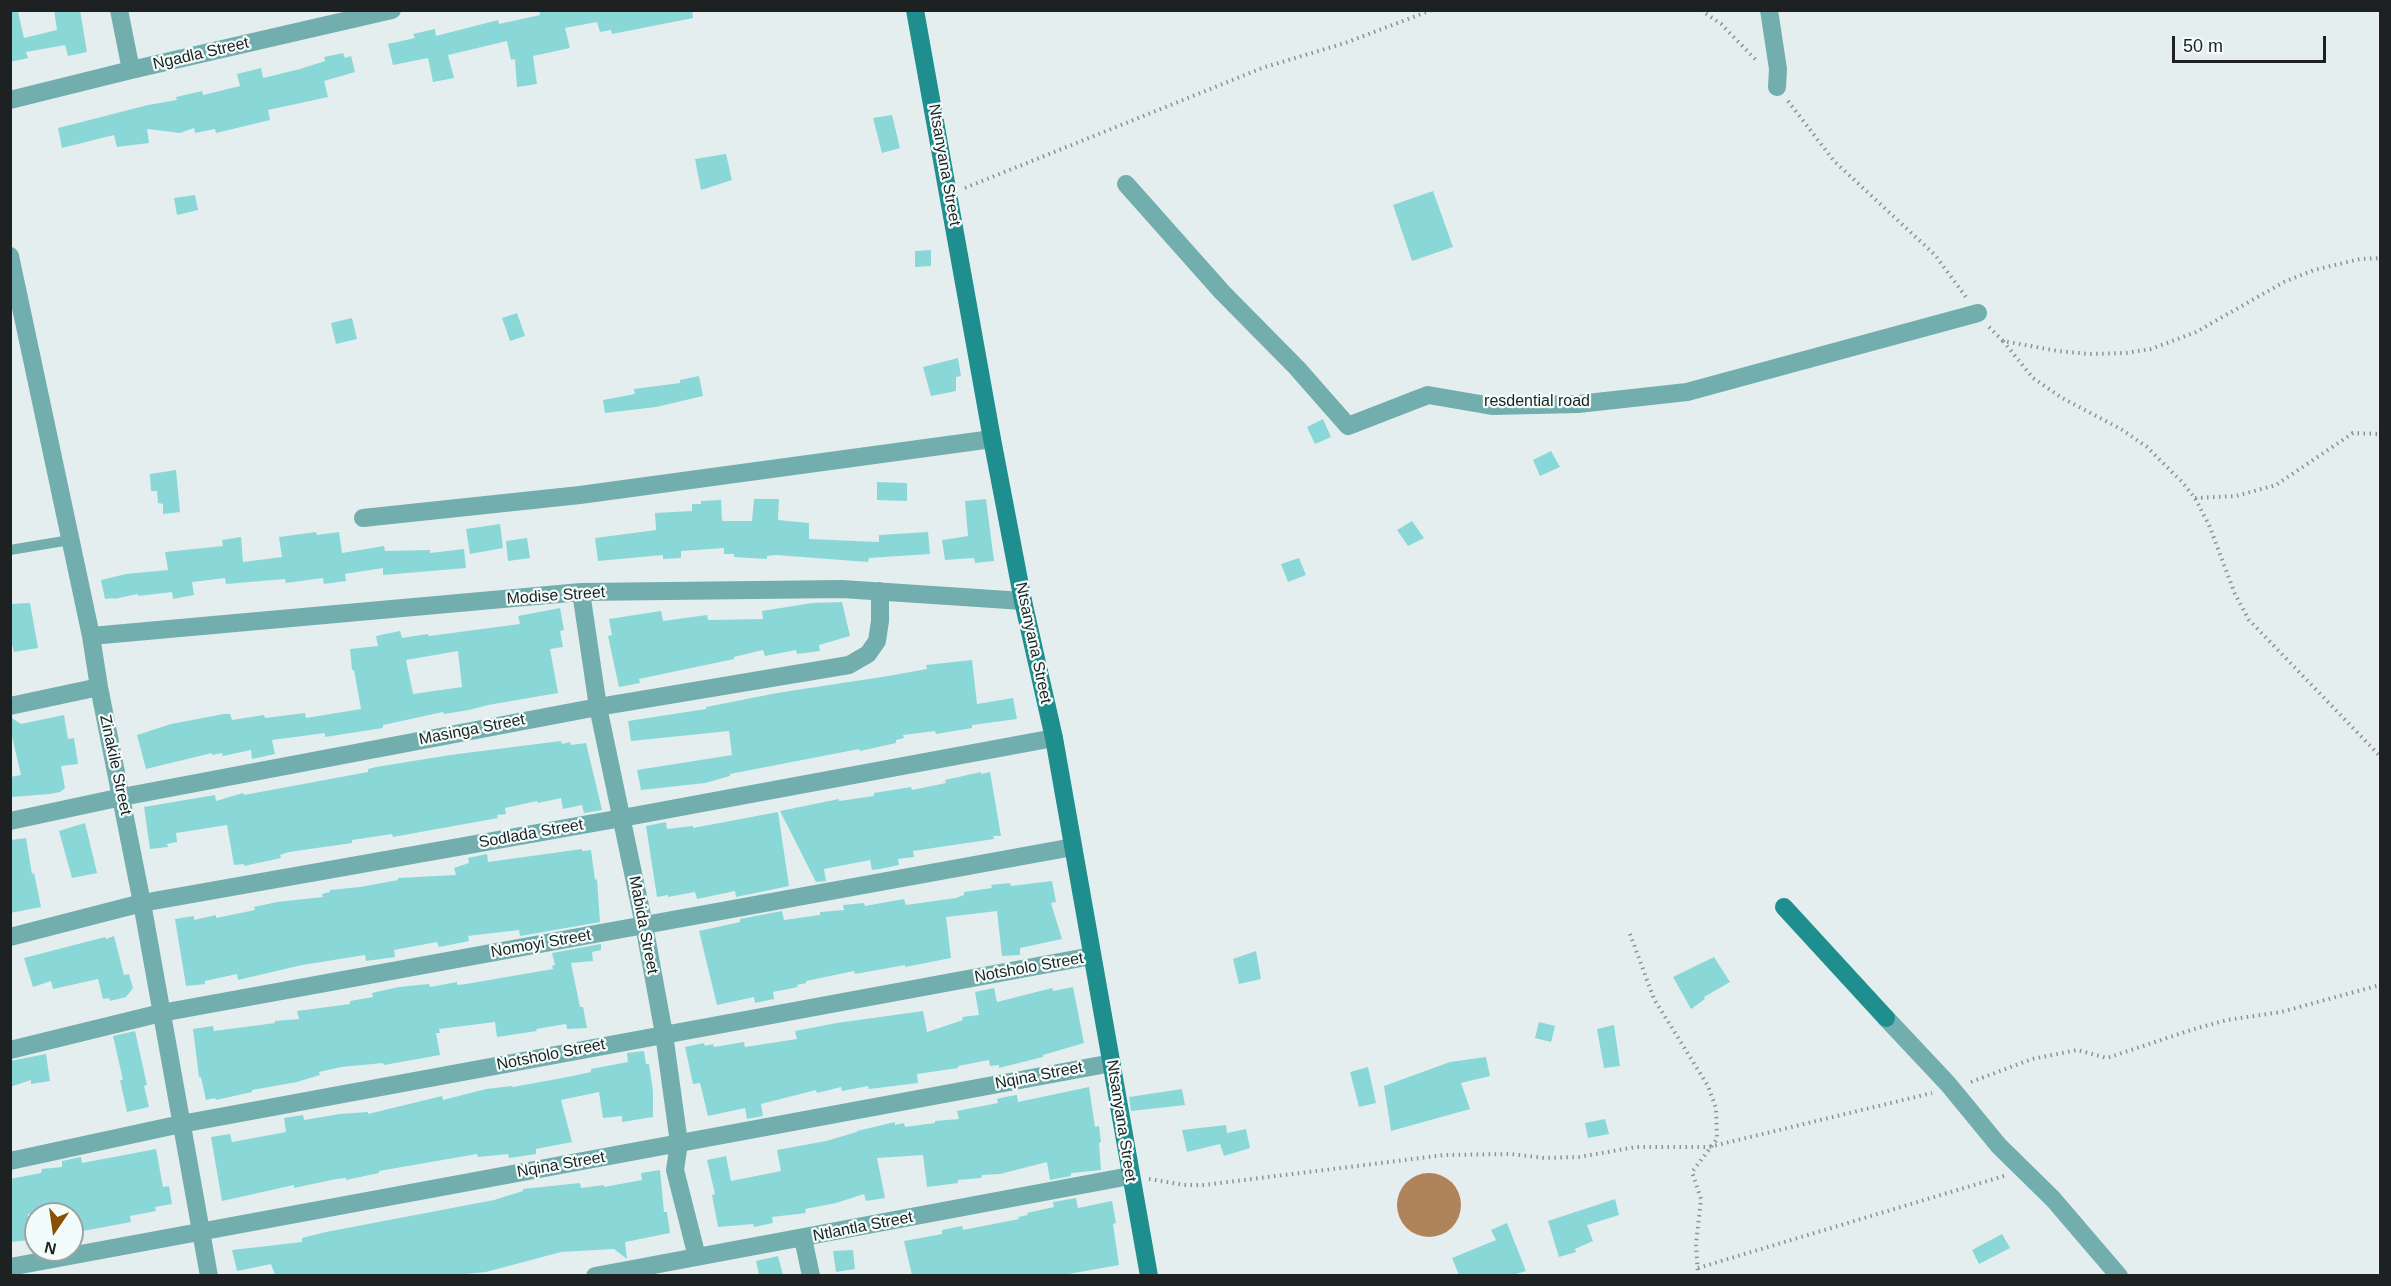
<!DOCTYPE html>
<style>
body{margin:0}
#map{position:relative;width:2391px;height:1286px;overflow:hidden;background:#e5eeee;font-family:Arial,sans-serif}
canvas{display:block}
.frame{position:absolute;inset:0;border:12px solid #1e2121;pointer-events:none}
.north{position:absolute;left:24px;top:1202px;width:60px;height:60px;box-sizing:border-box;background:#f2fcfb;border:2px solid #9da4a4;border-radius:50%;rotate:193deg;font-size:16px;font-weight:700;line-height:24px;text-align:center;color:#1e2121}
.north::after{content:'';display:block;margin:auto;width:21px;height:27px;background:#895005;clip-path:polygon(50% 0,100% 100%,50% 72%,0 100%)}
.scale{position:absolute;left:2172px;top:36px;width:154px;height:27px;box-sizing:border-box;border:3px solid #1e2121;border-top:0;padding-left:8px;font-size:18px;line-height:21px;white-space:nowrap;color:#1e2121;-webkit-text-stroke:4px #f2fcfb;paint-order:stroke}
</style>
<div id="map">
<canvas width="2391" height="1286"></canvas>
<div class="frame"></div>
<div class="north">N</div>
<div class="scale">50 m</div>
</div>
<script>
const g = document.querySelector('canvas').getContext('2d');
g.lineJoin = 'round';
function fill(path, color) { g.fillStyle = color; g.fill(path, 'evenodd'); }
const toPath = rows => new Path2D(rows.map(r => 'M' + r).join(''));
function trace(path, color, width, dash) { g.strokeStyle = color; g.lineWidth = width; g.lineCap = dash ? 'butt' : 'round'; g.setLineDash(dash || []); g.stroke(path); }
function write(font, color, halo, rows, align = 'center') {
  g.font = font + ' Arial,sans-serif'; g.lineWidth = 4.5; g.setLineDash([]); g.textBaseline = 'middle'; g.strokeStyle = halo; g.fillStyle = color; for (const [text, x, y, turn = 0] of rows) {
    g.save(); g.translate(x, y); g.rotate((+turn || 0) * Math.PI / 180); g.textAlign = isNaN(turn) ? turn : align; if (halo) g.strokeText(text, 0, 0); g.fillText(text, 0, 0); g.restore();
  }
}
const water = toPath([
 '1397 1205a32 32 0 1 1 64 0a32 32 0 1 1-64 0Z'
]);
const building = toPath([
 [54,10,80,10,87,52,68,56,65,45,26,52,28,58,10,62,10,12,18,12,24,38,57,30],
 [539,10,692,10,693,18,612,34,611,30,600,32,597,22,565,28,570,48,533,56,537,84,517,87,515,59,511,60,507,41,448,55,454,78,433,82,428,58,393,65,388,44,415,38,413,34,435,29,436,36,498,20,499,24,540,15],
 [343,53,345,58,351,56,355,72,324,81,328,97,268,110,270,120,216,133,215,129,195,133,194,128,180,133,147,129,149,143,117,147,114,135,62,148,58,128,148,105,177,100,176,97,202,91,203,95,240,86,237,74,261,68,263,78,300,69,325,61,324,57],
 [892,115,900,148,882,153,873,118],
 [726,154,732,180,701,190,695,159],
 [1433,191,1453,247,1412,261,1393,205],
 [195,195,198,210,177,215,174,198],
 [931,250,931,266,915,267,915,251],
 [517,313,525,336,510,341,502,318],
 [352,318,357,339,336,344,331,323],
 [958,358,961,376,956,377,956,391,931,396,923,367],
 [699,376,703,396,656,407,605,413,603,400,635,394,634,389,680,383,680,380],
 [1323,419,1331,437,1315,444,1307,427],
 [1551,451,1560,467,1540,476,1533,460],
 [176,470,180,512,163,514,163,504,158,503,157,491,151,491,150,474],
 [877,482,907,483,907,501,877,500],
 [754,499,779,499,778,520,809,523,809,539,879,542,879,535,928,532,930,554,869,558,868,562,776,555,767,556,767,559,734,557,734,554,724,554,724,548,681,551,681,558,663,559,663,555,598,561,595,538,656,530,655,513,692,511,692,504,701,504,701,501,721,500,722,521,752,521],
 [986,499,994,561,975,563,974,558,945,560,942,540,968,536,965,501],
 [1412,521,1424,538,1408,546,1397,530],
 [500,524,503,548,470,554,466,529],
 [316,532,317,535,339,532,342,553,384,546,385,551,430,550,430,553,464,549,466,568,383,575,383,568,345,574,346,581,324,584,323,578,286,583,285,579,226,584,225,578,192,582,194,595,173,599,172,592,138,596,138,594,114,599,114,598,105,599,101,580,126,574,168,570,165,552,223,546,222,540,241,537,243,562,282,557,279,537],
 [527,538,530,558,508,561,506,541],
 [1299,558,1306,575,1288,582,1281,564],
 [842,602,850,636,819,645,820,651,797,654,796,650,765,656,763,650,734,657,734,659,639,679,640,683,619,687,608,636,612,635,609,619,661,611,663,621,707,615,708,620,763,619,762,611,812,603],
 [30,603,38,648,14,652,10,636,10,604],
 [560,608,564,630,560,631,563,647,550,649,558,693,488,705,469,710,444,714,443,712,383,725,383,728,325,737,325,733,272,740,275,754,252,759,251,750,223,756,222,753,212,755,212,753,146,769,137,735,171,724,224,714,230,714,232,720,264,715,265,718,305,713,306,718,361,709,354,670,352,670,350,649,378,646,376,636,400,631,402,638,428,634,429,636,520,624,518,616],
 [458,651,462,687,413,694,406,660],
 [972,660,977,704,1013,698,1017,719,972,725,972,728,936,734,935,731,903,735,904,738,896,740,896,743,860,751,859,749,730,774,730,776,705,783,641,790,637,770,732,755,729,731,631,741,628,721,706,709,706,707,777,693,888,676,927,669,926,665],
 [64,715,68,739,74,738,78,764,61,766,65,788,60,792,50,794,12,797,10,777,21,775,10,728,10,717,21,724],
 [561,741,562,744,570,742,571,745,586,743,602,810,584,813,582,805,563,809,561,798,538,803,537,801,505,808,506,814,497,815,498,818,393,837,392,834,352,840,352,843,289,852,280,855,281,858,244,866,244,864,234,865,227,825,176,833,177,842,167,844,168,847,150,849,144,807,215,795,216,801,243,793,244,795,368,772,368,769,376,767,450,755],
 [981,772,981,774,990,772,1001,836,993,836,994,839,913,851,914,857,898,859,899,865,880,869,872,870,870,860,824,869,826,881,816,882,780,811,839,799,839,801,874,796,874,793,911,787,912,790,946,783,945,780],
 [778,812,789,886,736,897,735,891,697,899,695,892,668,897,668,895,657,897,646,826,666,822,667,829,693,826,693,828],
 [85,823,97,873,72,878,59,831],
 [26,838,32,874,34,873,41,907,10,913,10,840],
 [582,849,582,851,591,850,595,880,597,879,600,922,520,936,519,930,468,936,469,941,439,947,437,942,394,950,395,957,366,961,365,955,302,965,238,980,237,974,205,981,205,984,186,986,175,919,194,916,194,920,216,915,216,918,255,910,254,907,277,902,323,897,322,894,330,892,330,890,360,887,398,880,398,878,456,875,454,868,469,863,468,858,487,854,488,862],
 [1052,881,1056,902,1051,903,1062,939,1020,948,1020,955,1002,956,997,911,946,917,951,958,905,967,905,965,855,974,854,971,806,981,806,983,797,985,798,987,773,992,774,999,755,1003,754,997,717,1005,699,931,740,922,740,919,782,911,784,920,820,915,820,912,844,910,843,905,864,903,865,906,904,899,906,905,956,898,964,895,964,892,992,888,991,885,1010,883,1011,886],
 [114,936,124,975,129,974,133,988,126,997,110,1001,109,998,103,999,98,979,53,989,51,981,33,987,24,958,105,937,106,939],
 [601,944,601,950,592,952,593,961,571,963,580,1007,583,1007,587,1028,567,1029,566,1024,536,1029,537,1031,497,1037,495,1022,439,1029,440,1033,436,1033,440,1055,384,1065,383,1063,341,1067,319,1072,320,1075,297,1082,252,1090,252,1092,216,1100,215,1098,206,1100,201,1077,199,1077,193,1029,213,1026,214,1031,275,1023,275,1021,299,1019,297,1011,350,1004,350,1001,373,997,372,993,399,987,429,984,430,987,457,982,457,985,466,984,553,969,552,966,555,965,552,953],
 [1256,951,1261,979,1239,984,1233,959],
 [1714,957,1730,982,1704,997,1705,999,1691,1009,1673,977],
 [1073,987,1084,1043,1043,1055,1043,1057,999,1068,999,1065,990,1066,989,1060,958,1066,958,1068,917,1074,918,1083,869,1089,868,1086,842,1091,841,1087,817,1093,816,1090,761,1104,763,1116,747,1119,745,1108,708,1116,700,1083,693,1084,685,1047,704,1043,705,1046,713,1044,714,1047,744,1042,745,1047,797,1039,795,1031,837,1023,923,1011,927,1032,963,1020,962,1017,979,1015,975,992,994,988,997,1002,1052,988,1053,991],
 [1539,1022,1555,1026,1551,1042,1535,1038],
 [1614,1025,1620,1066,1604,1068,1597,1029],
 [135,1031,147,1085,144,1086,149,1107,127,1112,120,1080,123,1080,113,1036],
 [644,1051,646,1064,649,1064,653,1091,653,1117,622,1122,622,1116,603,1118,599,1092,561,1100,572,1142,536,1149,536,1154,509,1158,508,1154,478,1157,477,1154,379,1171,379,1173,346,1180,346,1178,336,1179,294,1188,294,1185,222,1201,211,1137,230,1134,232,1142,286,1132,284,1118,303,1115,304,1120,340,1114,368,1112,368,1114,442,1096,443,1100,486,1089,512,1086,513,1087,573,1076,591,1072,591,1069,628,1062,627,1053],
 [46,1054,50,1081,31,1084,31,1080,10,1087,10,1061],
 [1486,1057,1490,1076,1461,1083,1470,1109,1391,1131,1384,1086,1450,1062],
 [1368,1067,1376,1103,1359,1107,1350,1072],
 [1089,1087,1095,1127,1099,1126,1101,1142,1099,1143,1101,1170,1071,1173,1071,1176,1050,1180,1047,1162,1000,1174,982,1175,981,1178,958,1180,958,1183,927,1187,923,1155,877,1158,885,1198,866,1201,864,1194,836,1203,805,1209,806,1213,772,1217,773,1223,754,1227,753,1224,718,1227,712,1195,715,1194,707,1160,726,1156,731,1181,781,1171,777,1150,826,1141,857,1132,857,1131,895,1122,895,1125,904,1123,905,1127,935,1123,935,1121,959,1119,957,1111,998,1103,997,1099,1005,1097,1017,1095,1018,1102],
 [1182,1089,1185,1105,1131,1111,1129,1097],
 [1605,1119,1609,1134,1588,1138,1585,1123],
 [1226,1125,1227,1133,1246,1129,1250,1148,1224,1156,1220,1144,1187,1152,1182,1130],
 [156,1149,163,1187,169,1186,172,1204,155,1207,156,1211,130,1216,131,1222,72,1233,72,1214,28,1214,30,1240,10,1242,10,1179,41,1173,42,1169,62,1167,62,1161,81,1157,82,1163],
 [660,1170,664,1212,667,1212,670,1233,625,1242,627,1259,614,1249,561,1252,486,1272,455,1275,275,1275,271,1264,237,1271,232,1250,302,1242,302,1238,326,1232,494,1200,523,1191,523,1189,580,1183,581,1188,604,1185,604,1187,642,1180,641,1173],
 [1076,1198,1078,1208,1112,1201,1116,1223,1113,1224,1119,1265,1063,1275,912,1275,904,1241,942,1234,942,1230,962,1226,963,1230,1019,1219,1018,1217,1028,1215,1027,1213,1054,1207,1053,1202],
 [1615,1199,1619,1215,1587,1225,1593,1241,1575,1249,1576,1252,1559,1257,1548,1221],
 [1507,1223,1526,1271,1513,1275,1459,1275,1452,1258,1496,1240,1491,1230],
 [2002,1234,2010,1248,1979,1264,1972,1250],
 [853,1250,855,1269,836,1272,833,1251],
 [778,1256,783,1275,759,1275,756,1261]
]);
const path = toPath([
 [1701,10,1721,24,1758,62],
 [1788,101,1834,161,1935,255,1966,297],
 [965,188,1262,68,1345,43,1432,10],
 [1989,327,2003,341,2058,351,2089,354,2126,353,2151,349,2196,332,2284,282,2314,270,2360,259,2380,258],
 [2003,341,2033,378,2062,398,2121,429,2147,447,2182,482,2195,498,2209,525,2235,594,2249,620,2380,756],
 [2195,498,2236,496,2276,485,2353,433,2380,434],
 [1630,934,1654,999,1708,1086,1716,1108,1717,1139,1692,1172,1701,1199,1696,1244,1698,1276],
 [1971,1082,2032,1059,2077,1050,2107,1058,2194,1029,2227,1020,2281,1012,2380,985],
 [1149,1179,1184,1185,1204,1185,1445,1155,1511,1154,1544,1158,1579,1157,1636,1147,1709,1147,1932,1093],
 [1698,1268,2004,1176]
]);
const lane = toPath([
 [10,550,70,540]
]);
const street = toPath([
 [119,10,131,70],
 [1769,10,1778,69,1777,87],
 [10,100,131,70,392,10],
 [1126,184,1222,292,1297,368,1348,426,1428,395,1492,406,1578,404,1687,392,1978,313],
 [10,256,91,636,99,687,142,903,209,1276],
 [363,518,580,495,992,439],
 [581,592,598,707,644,925,664,1034,679,1143,675,1170,697,1257],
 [91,636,581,592,842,589,1023,601],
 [10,706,99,687],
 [10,821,122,797,598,707,849,665,868,654,877,641,880,621,880,591],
 [10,937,142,903,622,818,1054,738],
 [1886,1018,1948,1084,1999,1146,2053,1199,2119,1276],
 [10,1050,161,1013,1073,847],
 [10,1161,181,1124,1092,956],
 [803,1238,811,1276],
 [10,1267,1112,1063],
 [595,1276,1130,1176]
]);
const secondary = toPath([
 [915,10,992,439,1023,601,1054,738,1149,1276],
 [1784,907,1886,1018]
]);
const streetNames = [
 ["Ngadla Street",201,54,-13],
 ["Ntsanyana Street",944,165,80],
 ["resdential road",1537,402],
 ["Modise Street",556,596,-4],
 ["Ntsanyana Street",1033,643,78],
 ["Masinga Street",472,730,-11],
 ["Zinakile Street",115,765,78],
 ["Sodlada Street",531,834,-10],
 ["Mabida Street",643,925,79],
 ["Nomoyi Street",541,944,-10],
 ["Notsholo Street",1029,968,-10],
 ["Notsholo Street",551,1055,-11],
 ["Nqina Street",1039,1076,-11],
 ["Ntsanyana Street",1121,1121,81],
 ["Nqina Street",561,1165,-10],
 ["Ntlantla Street",863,1227,-11]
];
fill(water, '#b0845b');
fill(building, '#89d8d7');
trace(path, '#8c9292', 4, [1.5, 4.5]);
trace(lane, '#72aead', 10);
trace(street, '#72aead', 18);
trace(secondary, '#1e8f8e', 18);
write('16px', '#1e2121', '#f2fcfb', streetNames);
</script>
